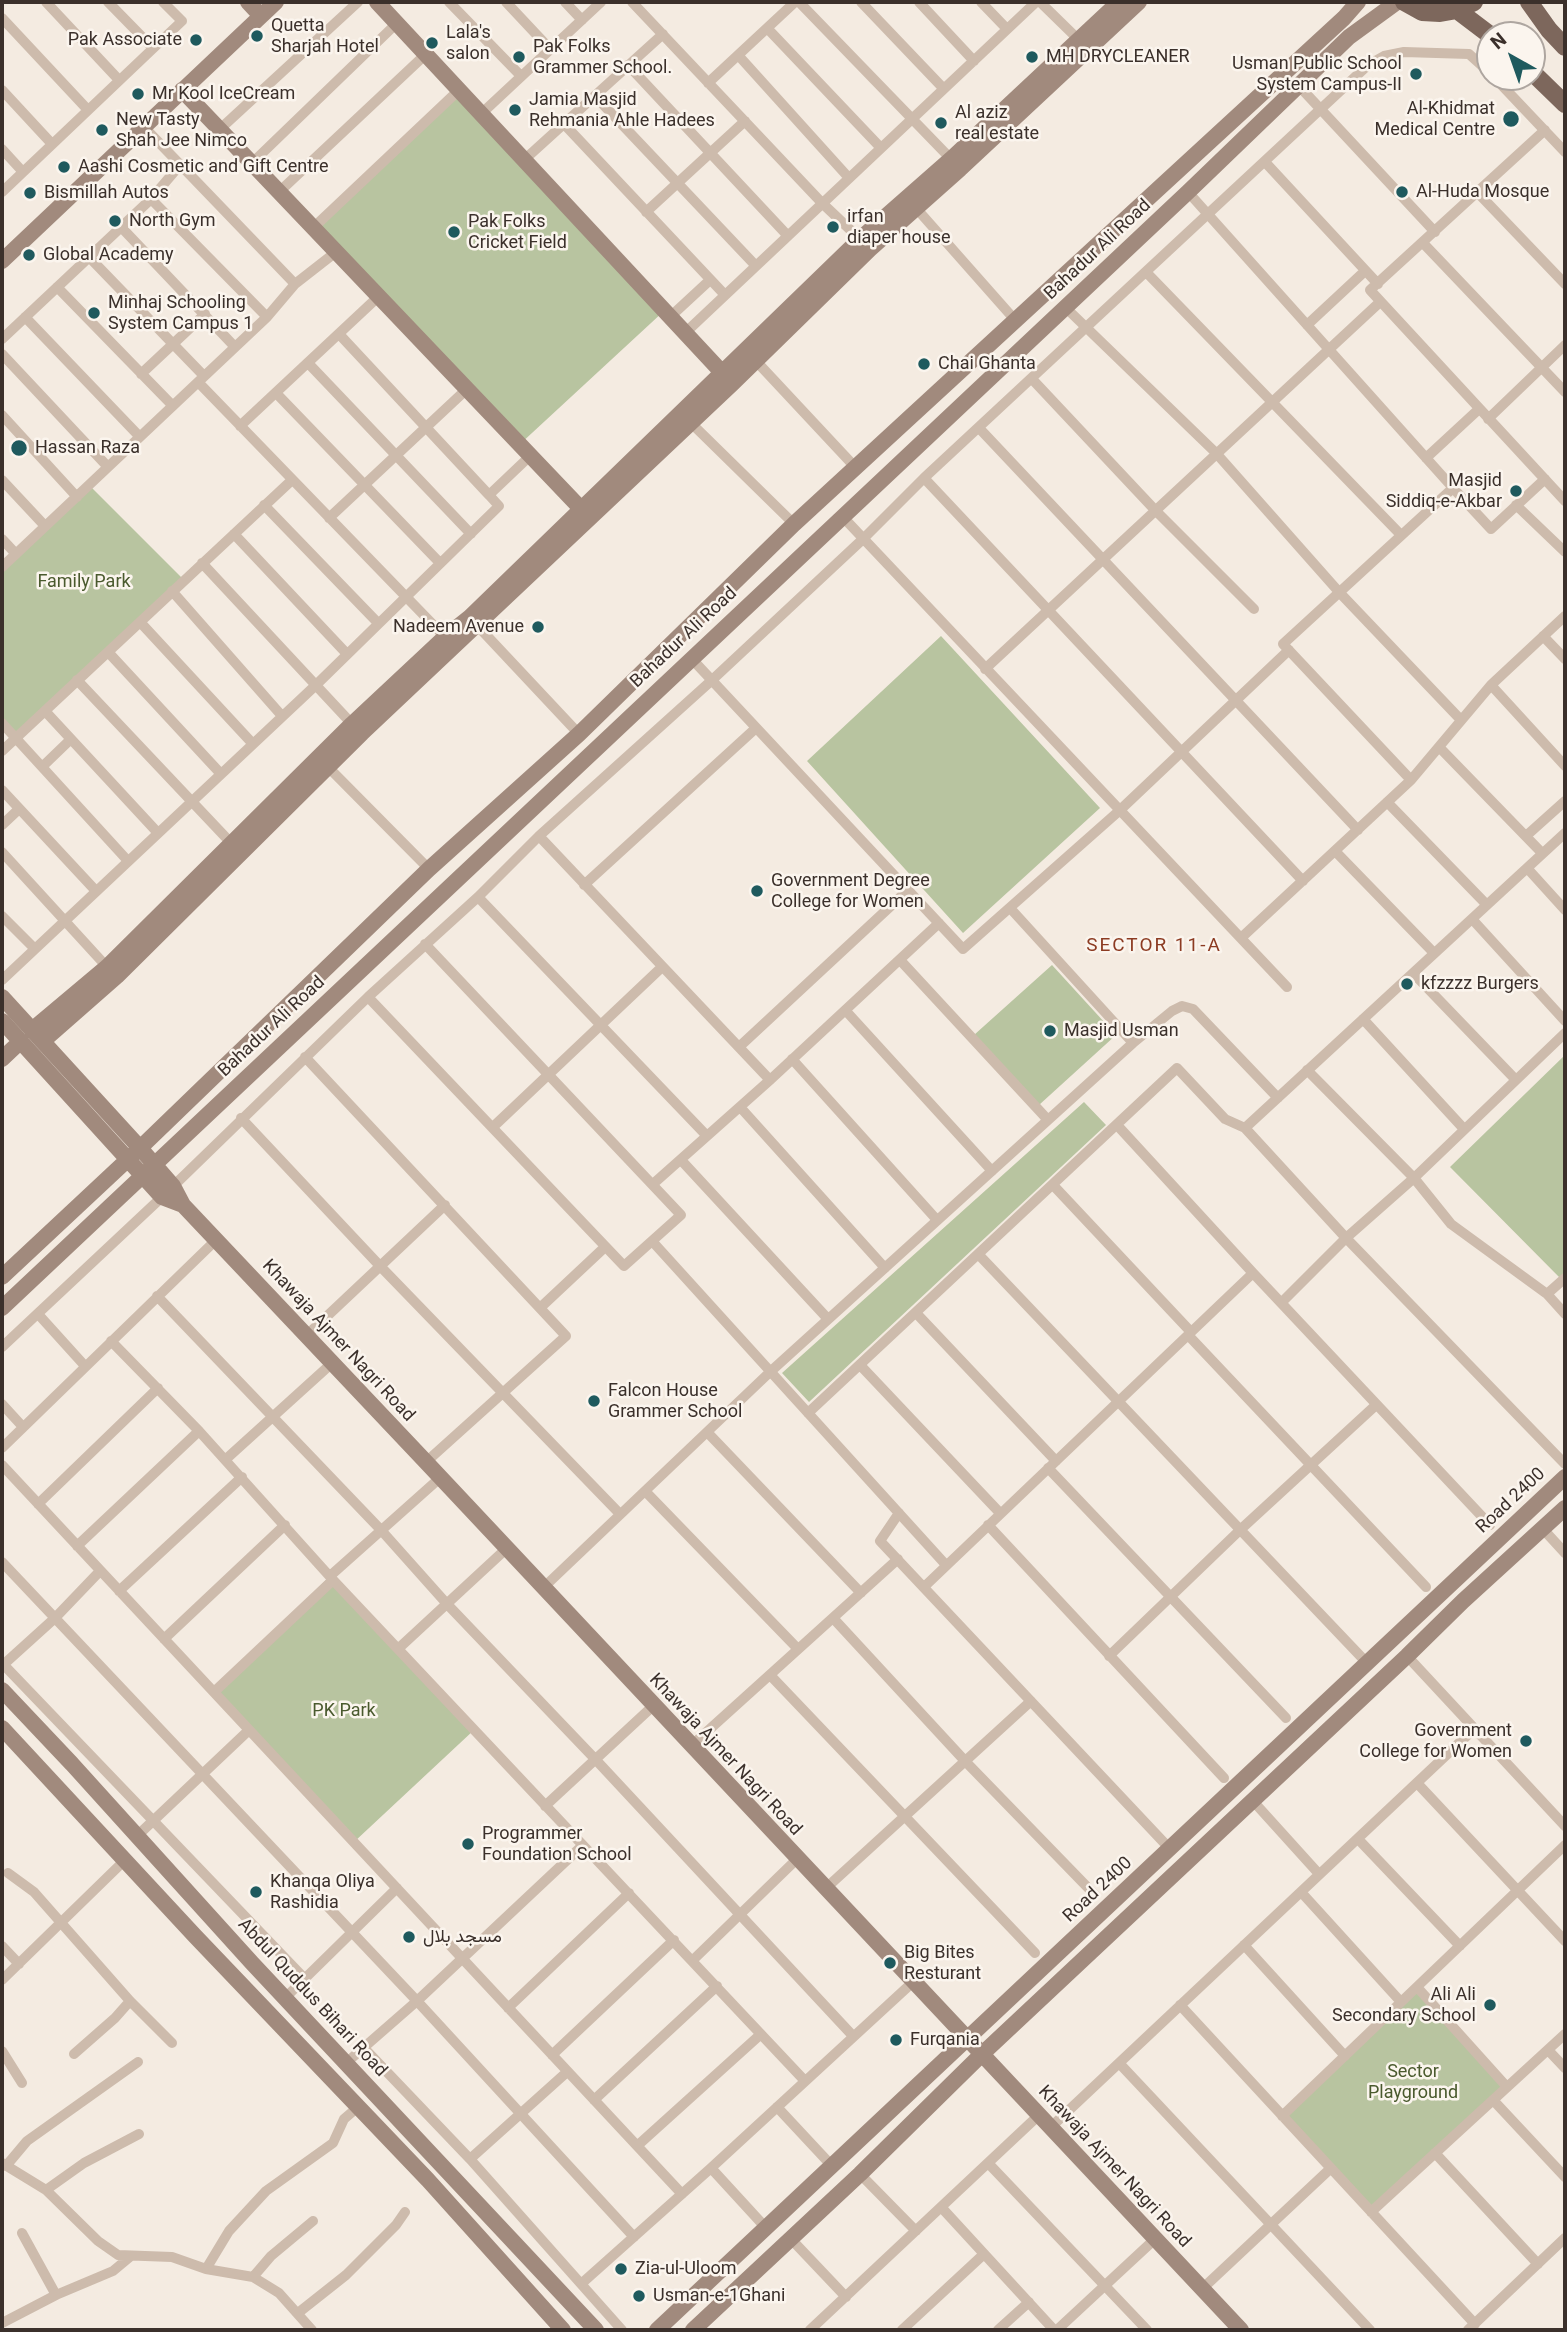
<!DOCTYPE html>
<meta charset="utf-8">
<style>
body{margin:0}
#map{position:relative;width:1567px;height:2332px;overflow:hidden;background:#f4ebe1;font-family:Roboto,sans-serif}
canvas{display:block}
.frame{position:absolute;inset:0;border:4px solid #3b302b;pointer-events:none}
.north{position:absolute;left:1476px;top:21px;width:70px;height:70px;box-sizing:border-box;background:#fbf5ee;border:2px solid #aea6a0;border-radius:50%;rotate:320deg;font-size:19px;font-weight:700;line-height:28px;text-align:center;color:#3b302b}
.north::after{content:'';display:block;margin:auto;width:24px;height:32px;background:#1f5a5e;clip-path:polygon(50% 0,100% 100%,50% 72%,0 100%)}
</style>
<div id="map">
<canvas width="1567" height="2332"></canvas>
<div class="frame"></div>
<div class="north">N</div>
</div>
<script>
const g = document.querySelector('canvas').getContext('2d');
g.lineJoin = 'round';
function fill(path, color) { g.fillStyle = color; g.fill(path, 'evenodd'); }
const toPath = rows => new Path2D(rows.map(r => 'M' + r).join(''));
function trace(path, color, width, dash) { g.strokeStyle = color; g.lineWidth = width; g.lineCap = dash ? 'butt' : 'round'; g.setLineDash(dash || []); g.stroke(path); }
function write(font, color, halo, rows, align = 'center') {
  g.font = font + ' Roboto,Vazirmatn,sans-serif'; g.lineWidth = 5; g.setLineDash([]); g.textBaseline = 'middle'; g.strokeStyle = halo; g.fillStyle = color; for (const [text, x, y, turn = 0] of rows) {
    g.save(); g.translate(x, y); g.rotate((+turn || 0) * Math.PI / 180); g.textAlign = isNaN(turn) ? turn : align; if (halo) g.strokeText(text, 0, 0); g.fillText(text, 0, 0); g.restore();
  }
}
const green = toPath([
 [459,90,664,311,519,445,313,228],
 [89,485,184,580,16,737,2,722,2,567],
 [941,636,1100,808,963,933,807,761],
 [1052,965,1116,1035,1039,1105,974,1035],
 [1565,1055,1565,1272,1560,1278,1450,1167],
 [1084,1102,1106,1125,809,1402,782,1373],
 [330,1576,474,1730,354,1842,214,1692],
 [1417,1987,1507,2087,1371,2212,1282,2116]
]);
const street = toPath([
 [46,2,119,80],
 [108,2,153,48],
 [449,2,521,76],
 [506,2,550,49],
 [565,2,582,20],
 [632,2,822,203,860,239],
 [799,2,951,159],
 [861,2,944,89],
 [919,2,974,61],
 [981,2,1007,29],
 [1040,2,1083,44],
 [2,18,88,110],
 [767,28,881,148],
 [738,55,849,178],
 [628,65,788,236],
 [1494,77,1565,152],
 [708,83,795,2],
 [1299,86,1435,232],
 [2,90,52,144],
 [595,96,756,266],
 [481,114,601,2],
 [564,124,725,295],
 [144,127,295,284],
 [219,130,358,2],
 [1545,130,1370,290,1565,501],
 [2,149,23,172],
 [524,160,663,34],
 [1265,162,1378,284],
 [252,163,397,23],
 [2,192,182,21,163,2],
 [279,192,426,54],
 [1188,192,1453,488],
 [1478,193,1565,284],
 [151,199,267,317],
 [916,208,1015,320],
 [646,212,745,121],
 [121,227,235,347],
 [313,228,459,90],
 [1423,243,1565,392],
 [89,257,204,376],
 [1146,272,1401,535],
 [57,287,173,406],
 [1065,307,1216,453,1339,592,1461,720],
 [25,317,140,437],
 [670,317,710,280],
 [1307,325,1365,271],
 [685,333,1036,2],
 [339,334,489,495],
 [2,339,151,199,180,165],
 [2,354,108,467],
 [756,361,855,467],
 [308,363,471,534],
 [141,374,205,314],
 [1032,379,1155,510,1254,609],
 [198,382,445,637],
 [276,393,440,563],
 [2,415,77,497],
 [1488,419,1565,345],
 [690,422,794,524],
 [240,426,378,297],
 [979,428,1358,830],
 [1426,458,1479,409],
 [924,478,1303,881],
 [2,480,45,526],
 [264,505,378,623],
 [1516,505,1565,552],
 [842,516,1287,987],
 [329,518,468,388],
 [234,534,347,654],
 [2,539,16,554],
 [202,563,352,724],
 [2,567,267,317,295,284,336,252],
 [172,591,282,716],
 [473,621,579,734],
 [140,622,253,744],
 [1543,636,1565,659],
 [108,652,221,774],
 [691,658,963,949,1119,811,1289,650],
 [985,669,1380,302],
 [77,680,232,844],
 [1491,685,1565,766],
 [45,711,158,833],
 [2,723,128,861],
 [1440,748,1542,853],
 [2,751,292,480],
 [43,766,71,739],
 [328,767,429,869],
 [1411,780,1283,644,1453,488,1491,529,1545,479],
 [2,790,96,891],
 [1387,802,1487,905],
 [2,825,19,809],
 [539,836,770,1080],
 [1526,836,1565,801],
 [1335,851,1434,953],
 [2,852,107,967],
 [1527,868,1565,910],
 [584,885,756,728],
 [478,897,707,1136],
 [1010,908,1133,1043],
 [2,916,35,949],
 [1472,919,1565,1021],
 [1241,938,1411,780,1491,685,1565,616],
 [900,960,1048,1120],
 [1413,973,1516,1080],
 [2,980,317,684,499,506,489,495,530,456],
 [368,997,624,1266,681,1215,425,944],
 [846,1011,992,1171],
 [1363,1019,1464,1129],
 [739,1047,908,890],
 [305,1057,566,1336,426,1462],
 [792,1059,937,1220],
 [1307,1070,1414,1178,1451,1224,1547,1294,1565,1314],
 [740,1107,885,1268],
 [241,1118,380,1266,620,1514],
 [1117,1125,1253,1273,1490,1525],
 [493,1127,662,967],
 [1245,1128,1565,833],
 [681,1160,828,1319],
 [653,1184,770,1080,939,923],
 [1053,1185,1191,1332],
 [652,1241,946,1565],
 [979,1255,1367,1663],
 [1547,1294,1565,1278],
 [157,1296,381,1530,447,1604,596,1760,853,2036],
 [1281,1303,1346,1238,1414,1178,1565,1033],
 [541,1307,605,1247],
 [38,1314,85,1366],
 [917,1314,1056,1461],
 [1188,1335,1426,1587],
 [306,1336,445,1205],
 [111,1341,199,1431,333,1580,805,2081],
 [2,1347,162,1197,368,997,478,897,539,836,711,681,863,539,924,478,1368,65,1384,56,1404,52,1469,54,1490,73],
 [860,1365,1000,1513],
 [2,1404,23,1427],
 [808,1413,1177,1068,1225,1119,1245,1128,1346,1238,1565,1464],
 [707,1432,861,1593],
 [2,1448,216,1240],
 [225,1460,331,1364],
 [2,1465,682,2194],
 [1048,1468,1286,1718],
 [645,1491,798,1649],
 [38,1504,158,1388],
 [899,1513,880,1541,1170,1849],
 [988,1525,1224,1778],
 [1543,1529,1565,1553],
 [77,1546,199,1431],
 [2,1562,417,2001,634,2237],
 [330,1576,441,1477],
 [924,1587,1253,1273],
 [543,1588,770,1372,1133,1043,1172,1011,1182,1006,1193,1009,1278,1098],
 [119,1591,242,1477],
 [833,1618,965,1761,1095,1895],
 [164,1639,285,1525],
 [399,1648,506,1549],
 [1109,1656,1240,1530,1376,1405],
 [1407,1656,1565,1826],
 [2,1663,305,1979],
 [3,1665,55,1618,100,1571],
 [770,1675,1035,1953],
 [214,1692,333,1580],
 [691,1746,898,1559],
 [1417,1783,1565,1941],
 [1253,1801,1319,1874],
 [545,1806,653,1706],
 [137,1836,248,1731],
 [1358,1839,1460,1946],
 [8,1873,34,1892,130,2001,172,2043],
 [825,1889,1031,1701],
 [1301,1892,1401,2002],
 [1244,1945,1345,2056],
 [2,1946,19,1964],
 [693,1960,797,1859],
 [2,1980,125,1860],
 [1417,1987,1507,2087],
 [285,1998,397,1888],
 [1180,2005,1475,2324],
 [508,2008,629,1893],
 [364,2048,470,2159,622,2330],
 [1548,2050,1565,2068],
 [2,2051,22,2083],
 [74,2054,115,2018,130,2001],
 [552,2055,674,1940],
 [346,2063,417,2001,582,1846],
 [1119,2063,1370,2330],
 [594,2100,717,1986],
 [1493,2100,1565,2177],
 [777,2107,832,2166],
 [1282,2116,1565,1845],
 [1051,2127,1474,1729],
 [637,2146,761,2034],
 [1435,2153,1538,2264],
 [470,2159,567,2072],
 [2,2163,46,2190,98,2241,118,2255,172,2257,206,2269,253,2277,279,2293,312,2330],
 [988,2163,1147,2330],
 [6,2166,27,2141,138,2062],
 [711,2168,766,2228],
 [860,2174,916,2231],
 [46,2190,84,2163,139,2134],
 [941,2207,1054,2330],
 [1371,2212,1565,2034],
 [22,2233,56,2295],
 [791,2239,846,2297],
 [206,2269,229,2231,266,2191,333,2143,344,2119,358,2107],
 [253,2277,271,2256,313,2221],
 [581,2284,711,2168,913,1982],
 [1202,2289,1330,2169],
 [298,2313,346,2275,396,2225,405,2212],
 [2,2323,56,2295,113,2271,131,2256],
 [810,2330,1039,2115],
 [902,2330,984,2254],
 [998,2330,1029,2302],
 [1057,2330,1155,2239],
 [1468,2330,1565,2238]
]);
const secondary = toPath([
 [248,2,261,16],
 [377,2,729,380],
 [182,90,586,514],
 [2,261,276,2],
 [2,997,140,1148,173,1186,183,1205],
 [2,1021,162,1197,183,1205,426,1462,1241,2330],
 [32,1030,107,967,352,724,445,637,470,617,860,239,951,159,1119,2],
 [43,1041,117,976,362,733,732,384,870,249,960,169,1139,2],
 [2,1059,21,1041],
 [2,1277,140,1148,429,869,579,734,794,524,1344,18,1358,2],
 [2,1308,1188,192,1349,37,1397,2],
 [2,1690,72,1764,252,1963,596,2330],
 [2,1728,195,1936,428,2180,563,2330],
 [657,2330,1565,1477],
 [693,2330,860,2174,981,2055,1407,1656,1463,1601,1565,1508]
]);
const primary = toPath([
 [1404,2,1422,12,1440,13,1457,10,1474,2],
 [1529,2,1549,30,1565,47],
 [1457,10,1490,35],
 [1532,72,1565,104]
]);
const markers = [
 [257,36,7,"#1f5a5e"],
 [196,40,7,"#1f5a5e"],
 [432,43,7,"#1f5a5e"],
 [519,57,7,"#1f5a5e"],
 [1032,57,7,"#1f5a5e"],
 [1416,74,7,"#1f5a5e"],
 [138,94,7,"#1f5a5e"],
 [515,110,7,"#1f5a5e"],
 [1511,119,9,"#1f5a5e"],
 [941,123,7,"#1f5a5e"],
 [102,130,7,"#1f5a5e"],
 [64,167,7,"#1f5a5e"],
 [1402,192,7,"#1f5a5e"],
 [30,193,7,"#1f5a5e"],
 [115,221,7,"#1f5a5e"],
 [833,227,7,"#1f5a5e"],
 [454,232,7,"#1f5a5e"],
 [29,255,7,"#1f5a5e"],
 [94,313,7,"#1f5a5e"],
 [924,364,7,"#1f5a5e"],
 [19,448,9,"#1f5a5e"],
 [1516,491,7,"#1f5a5e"],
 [538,627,7,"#1f5a5e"],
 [757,891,7,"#1f5a5e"],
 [1407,984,7,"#1f5a5e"],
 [1050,1031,7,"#1f5a5e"],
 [594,1401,7,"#1f5a5e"],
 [1526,1741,7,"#1f5a5e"],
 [468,1844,7,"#1f5a5e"],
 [256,1892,7,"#1f5a5e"],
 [409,1937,7,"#1f5a5e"],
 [890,1963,7,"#1f5a5e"],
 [1490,2005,7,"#1f5a5e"],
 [896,2040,7,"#1f5a5e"],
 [621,2269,7,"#1f5a5e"],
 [639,2296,7,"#1f5a5e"]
];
const poiNames = [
 ["Quetta",271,26],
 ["Sharjah Hotel",271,47],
 ["Lala's",446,33],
 ["salon",446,54],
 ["Pak Associate",182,40,"right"],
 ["Pak Folks",533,47],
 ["Grammer School.",533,68],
 ["MH DRYCLEANER",1046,57],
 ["Usman Public School",1402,64,"right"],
 ["System Campus-II",1402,85,"right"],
 ["Mr Kool IceCream",152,94],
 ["Jamia Masjid",529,100],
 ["Rehmania Ahle Hadees",529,121],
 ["Al-Khidmat",1495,109,"right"],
 ["Medical Centre",1495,130,"right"],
 ["Al aziz",955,113],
 ["real estate",955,134],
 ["New Tasty",116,120],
 ["Shah Jee Nimco",116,141],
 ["Aashi Cosmetic and Gift Centre",78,167],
 ["Al-Huda Mosque",1416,192],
 ["Bismillah Autos",44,193],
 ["irfan",847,217],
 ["diaper house",847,238],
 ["North Gym",129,221],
 ["Pak Folks",468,222],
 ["Cricket Field",468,243],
 ["Global Academy",43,255],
 ["Minhaj Schooling",108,303],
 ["System Campus 1",108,324],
 ["Chai Ghanta",938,364],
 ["Hassan Raza",35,448],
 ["Masjid",1502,481,"right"],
 ["Siddiq-e-Akbar",1502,502,"right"],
 ["Nadeem Avenue",524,627,"right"],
 ["Government Degree",771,881],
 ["College for Women",771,902],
 ["kfzzzz Burgers",1421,984],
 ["Masjid Usman",1064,1031],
 ["Falcon House",608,1391],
 ["Grammer School",608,1412],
 ["Government",1512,1731,"right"],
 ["College for Women",1512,1752,"right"],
 ["Programmer",482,1834],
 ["Foundation School",482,1855],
 ["Khanqa Oliya",270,1882],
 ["Rashidia",270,1903],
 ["مسجد بلال",423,1937],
 ["Big Bites",904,1953],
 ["Resturant",904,1974],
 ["Ali Ali",1476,1995,"right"],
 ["Secondary School",1476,2016,"right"],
 ["Furqania",910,2040],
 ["Zia-ul-Uloom",635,2269],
 ["Usman-e-1Ghani",653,2296]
];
const streetNames = [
 ["Bahadur Ali Road",1098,250,-43],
 ["Bahadur Ali Road",684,638,-43],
 ["Bahadur Ali Road",272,1027,-43],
 ["Khawaja Ajmer Nagri Road",338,1341,47],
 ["Road 2400",1511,1501,-43],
 ["Khawaja Ajmer Nagri Road",725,1755,47],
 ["Road 2400",1098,1890,-43],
 ["Abdul Quddus Bihari Road",312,1998,47],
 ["Khawaja Ajmer Nagri Road",1114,2167,47]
];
const parkNames = [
 ["Family Park",84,582],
 ["PK Park",344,1711],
 ["Sector",1413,2072],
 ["Playground",1413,2093]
];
const neighbourhoodNames = [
 ["SECTOR 11-A",1154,946]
];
fill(green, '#b8c4a0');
trace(street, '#cdbbac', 10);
trace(secondary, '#a18a7d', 16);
trace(primary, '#7d675c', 18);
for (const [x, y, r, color] of markers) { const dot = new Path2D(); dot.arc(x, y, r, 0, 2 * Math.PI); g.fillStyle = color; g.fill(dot); trace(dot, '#fbf5ee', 2.5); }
write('18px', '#3b302b', '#fbf5ee', poiNames, 'left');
write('18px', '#3b302b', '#fbf5ee', streetNames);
write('18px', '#4a5a2e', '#fbf5ee', parkNames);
g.letterSpacing = '2px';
write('19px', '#8c3b22', '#fbf5ee', neighbourhoodNames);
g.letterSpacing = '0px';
</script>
